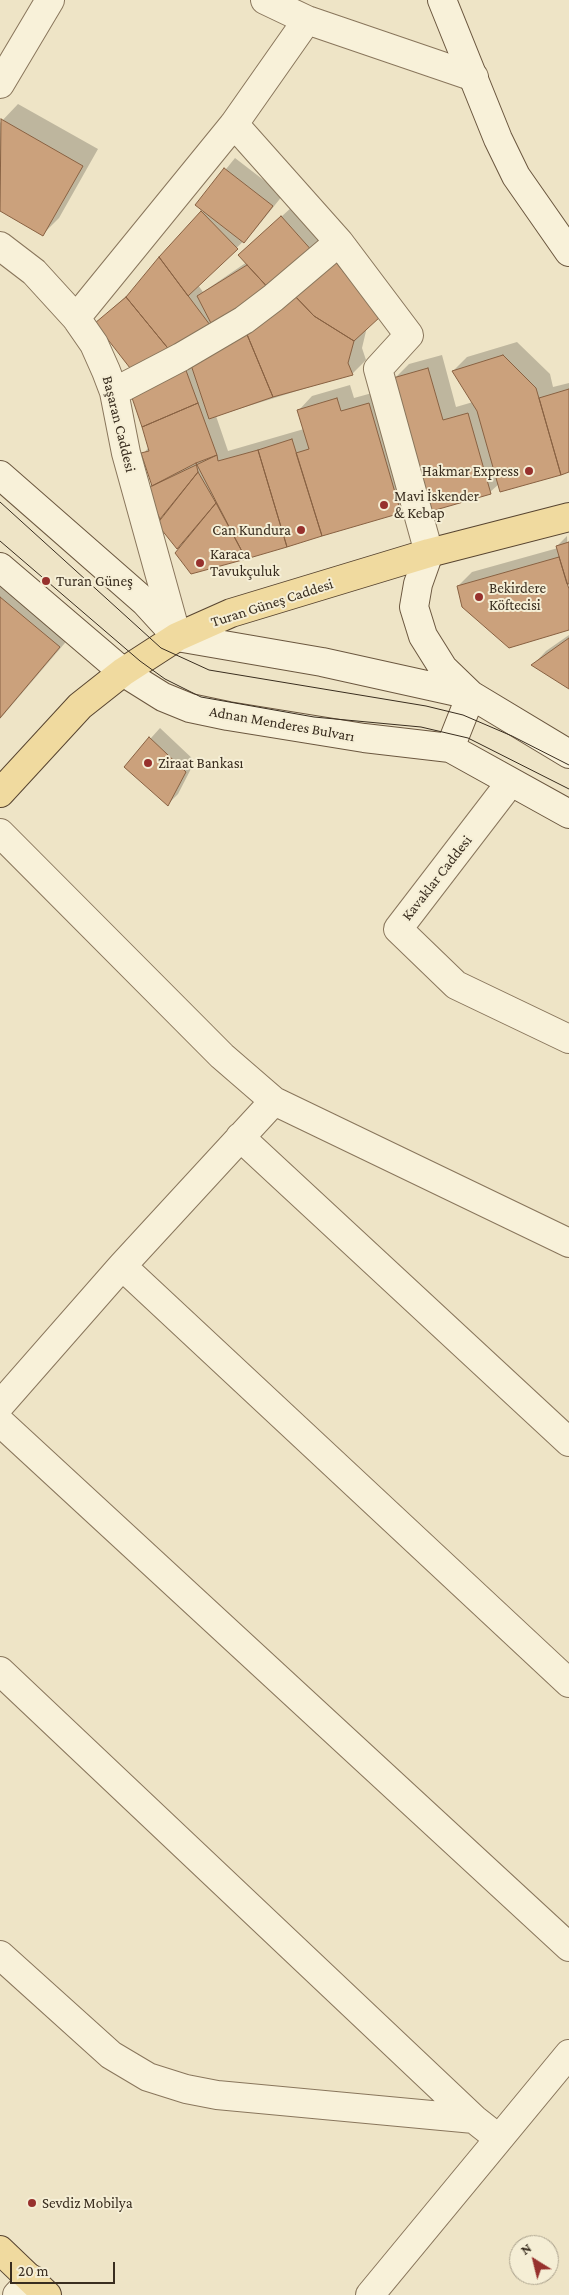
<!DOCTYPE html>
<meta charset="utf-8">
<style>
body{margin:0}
#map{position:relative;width:569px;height:2295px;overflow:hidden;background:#eee4c6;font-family:"Crimson Pro",serif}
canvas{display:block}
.north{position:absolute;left:509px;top:2235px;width:50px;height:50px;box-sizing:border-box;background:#f5eed5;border:1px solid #aaa18c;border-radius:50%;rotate:324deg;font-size:14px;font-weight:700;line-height:20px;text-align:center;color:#392d1f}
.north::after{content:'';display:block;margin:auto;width:18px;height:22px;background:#97312d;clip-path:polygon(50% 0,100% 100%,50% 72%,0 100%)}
.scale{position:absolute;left:10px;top:2262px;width:105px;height:22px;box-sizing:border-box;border:2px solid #392d1f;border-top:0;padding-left:6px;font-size:15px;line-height:18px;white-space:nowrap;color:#392d1f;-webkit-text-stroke:4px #f5eed5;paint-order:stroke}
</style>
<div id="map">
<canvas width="569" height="2295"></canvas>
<div class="north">N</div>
<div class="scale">20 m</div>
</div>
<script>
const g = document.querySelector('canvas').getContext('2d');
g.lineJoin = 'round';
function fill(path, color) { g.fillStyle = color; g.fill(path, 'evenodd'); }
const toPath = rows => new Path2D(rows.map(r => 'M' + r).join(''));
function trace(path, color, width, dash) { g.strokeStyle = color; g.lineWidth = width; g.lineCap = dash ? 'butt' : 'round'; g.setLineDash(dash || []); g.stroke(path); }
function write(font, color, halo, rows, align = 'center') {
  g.font = font + ' "Crimson Pro",serif'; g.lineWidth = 4; g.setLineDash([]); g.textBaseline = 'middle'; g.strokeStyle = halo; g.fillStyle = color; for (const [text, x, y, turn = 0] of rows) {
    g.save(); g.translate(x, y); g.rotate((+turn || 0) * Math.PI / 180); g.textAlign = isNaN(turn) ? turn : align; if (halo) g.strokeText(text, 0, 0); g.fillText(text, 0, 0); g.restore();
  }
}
const shadow = toPath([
 [18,104,98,149,59,218,43,234,0,210,0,123],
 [235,158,283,195,254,231,198,285,203,292,247,262,250,245,292,207,324,242,215,327,107,313,132,291,204,210,197,205],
 [345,251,367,327,362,348,366,360,352,374,216,416,228,451,304,429,299,410,312,396,350,385,354,398,383,390,415,498,401,511,192,573,179,549,158,524,166,514,148,489,153,484,143,454,149,447,132,392],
 [517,342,550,374,553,387,569,383,569,471,500,491,499,484,490,492,395,378,409,364,442,355,456,407,473,402,453,371,467,357],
 [567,536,569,584,566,583,569,593,569,628,458,586,472,572,558,548,557,546],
 [0,568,76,630,0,719],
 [569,635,569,688,533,665,546,651],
 [160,728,195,761,178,794,168,804,126,766]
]);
const building = toPath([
 [1,119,83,166,43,236,0,211,1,119],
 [224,168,273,206,244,243,195,205,224,168],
 [201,211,238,249,188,296,159,257,201,211],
 [281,216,314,253,272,292,238,255,281,216],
 [159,257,213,329,171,352,126,297,159,257],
 [334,260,380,317,354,341,314,316,293,294,334,260],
 [247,265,272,292,214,329,197,296,247,265],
 [293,294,314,316,354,341,348,363,353,375,273,397,246,332,293,294],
 [126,297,171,352,137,377,95,323,126,297],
 [246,332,273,397,209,419,190,362,246,332],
 [503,355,536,388,561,475,500,492,477,411,452,371,503,355],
 [184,365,198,403,142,427,130,392,184,365],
 [428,368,443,420,468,413,491,494,432,511,393,378,428,368],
 [569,389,569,472,561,475,539,398,569,389],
 [337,398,341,411,369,403,401,513,322,536,296,453,309,449,297,410,337,398],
 [198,403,217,455,152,486,141,453,149,451,142,427,198,403],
 [292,439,322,536,287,547,258,450,292,439],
 [258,450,287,547,246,559,196,463,217,455,218,461,258,450],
 [196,463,198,472,160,519,146,489,196,463],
 [198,472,216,503,177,549,157,524,198,472],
 [216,503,246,559,191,574,175,553,216,503],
 [569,542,569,584,567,584,556,546,569,542],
 [559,557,569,589,569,630,509,648,462,607,457,586,559,557],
 [0,597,60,647,0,718,0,597],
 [569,638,569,689,531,665,569,638],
 [149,737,186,772,168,806,124,767,149,737]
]);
const street = toPath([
 [265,0,307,20,474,77],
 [0,84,50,0],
 [234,124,339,242,409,335,378,369,429,553],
 [0,246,34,272,76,318,94,344,106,371,114,392,126,453,177,637],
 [76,318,234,124,307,20],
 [114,392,181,357,244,320,273,298,339,242],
 [510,783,398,929,456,985,569,1039],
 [0,833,222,1056,274,1101,569,1243],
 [240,1137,569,1442],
 [122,1266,569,1683],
 [0,1405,122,1266,274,1101],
 [0,1422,569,1947],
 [0,1671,474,2119,498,2138],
 [0,1955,111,2055,148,2077,186,2089,217,2095,474,2119],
 [17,2295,32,2279],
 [370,2295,569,2054]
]);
const secondary = toPath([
 [442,0,498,139,516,176,569,252],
 [0,475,145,602,177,637,322,662,471,695,569,754],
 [429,553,418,584,414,607,423,636,443,668,471,695],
 [0,567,123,672,163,697,190,708,228,716,364,738,450,748,569,814],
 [450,748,471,695]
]);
const primary = toPath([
 [0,793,80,706,123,672,177,637,231,613,429,553,569,517],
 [0,2250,47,2295]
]);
const tram = toPath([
 [0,502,161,648,209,670,426,706,463,715,512,736,569,765],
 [0,541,140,661,165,679,201,697,314,717,421,727,468,738,569,789]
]);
const markers = [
 [529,471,5,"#97312d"],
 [384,505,5,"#97312d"],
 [301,530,5,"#97312d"],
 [200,563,5,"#97312d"],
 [46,581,5,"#97312d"],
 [479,597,5,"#97312d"],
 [148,763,5,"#97312d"],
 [32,2203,5,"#97312d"]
];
const streetNames = [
 ["Başaran Caddesi",119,424,76],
 ["Turan Güneş Caddesi",272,603,-18],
 ["Adnan Menderes Bulvarı",282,724,10],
 ["Kavaklar Caddesi",437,878,-52]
];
const poiNames = [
 ["Hakmar Express",519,471,"right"],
 ["Mavi İskender",394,496],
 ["& Kebap",394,513],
 ["Can Kundura",291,530,"right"],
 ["Karaca",210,554],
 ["Tavukçuluk",210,571],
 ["Turan Güneş",56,581],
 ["Bekirdere",489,588],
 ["Köftecisi",489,605],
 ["Ziraat Bankası",158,763],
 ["Sevdiz Mobilya",42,2203]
];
fill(shadow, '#0003');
fill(building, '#cba17c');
trace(building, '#886142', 1);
trace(street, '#89765c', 30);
trace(secondary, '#6b573f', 30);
trace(primary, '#574430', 30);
trace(street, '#f8f1d9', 28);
trace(secondary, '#f8f1d9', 28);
trace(primary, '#f0da9f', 28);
trace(tram, '#392d1f', 1);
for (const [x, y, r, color] of markers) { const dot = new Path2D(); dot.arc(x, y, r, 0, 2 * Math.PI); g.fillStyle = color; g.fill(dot); trace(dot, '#f5eed5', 2); }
write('15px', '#392d1f', '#f5eed5', streetNames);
write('15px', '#392d1f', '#f5eed5', poiNames, 'left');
</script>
